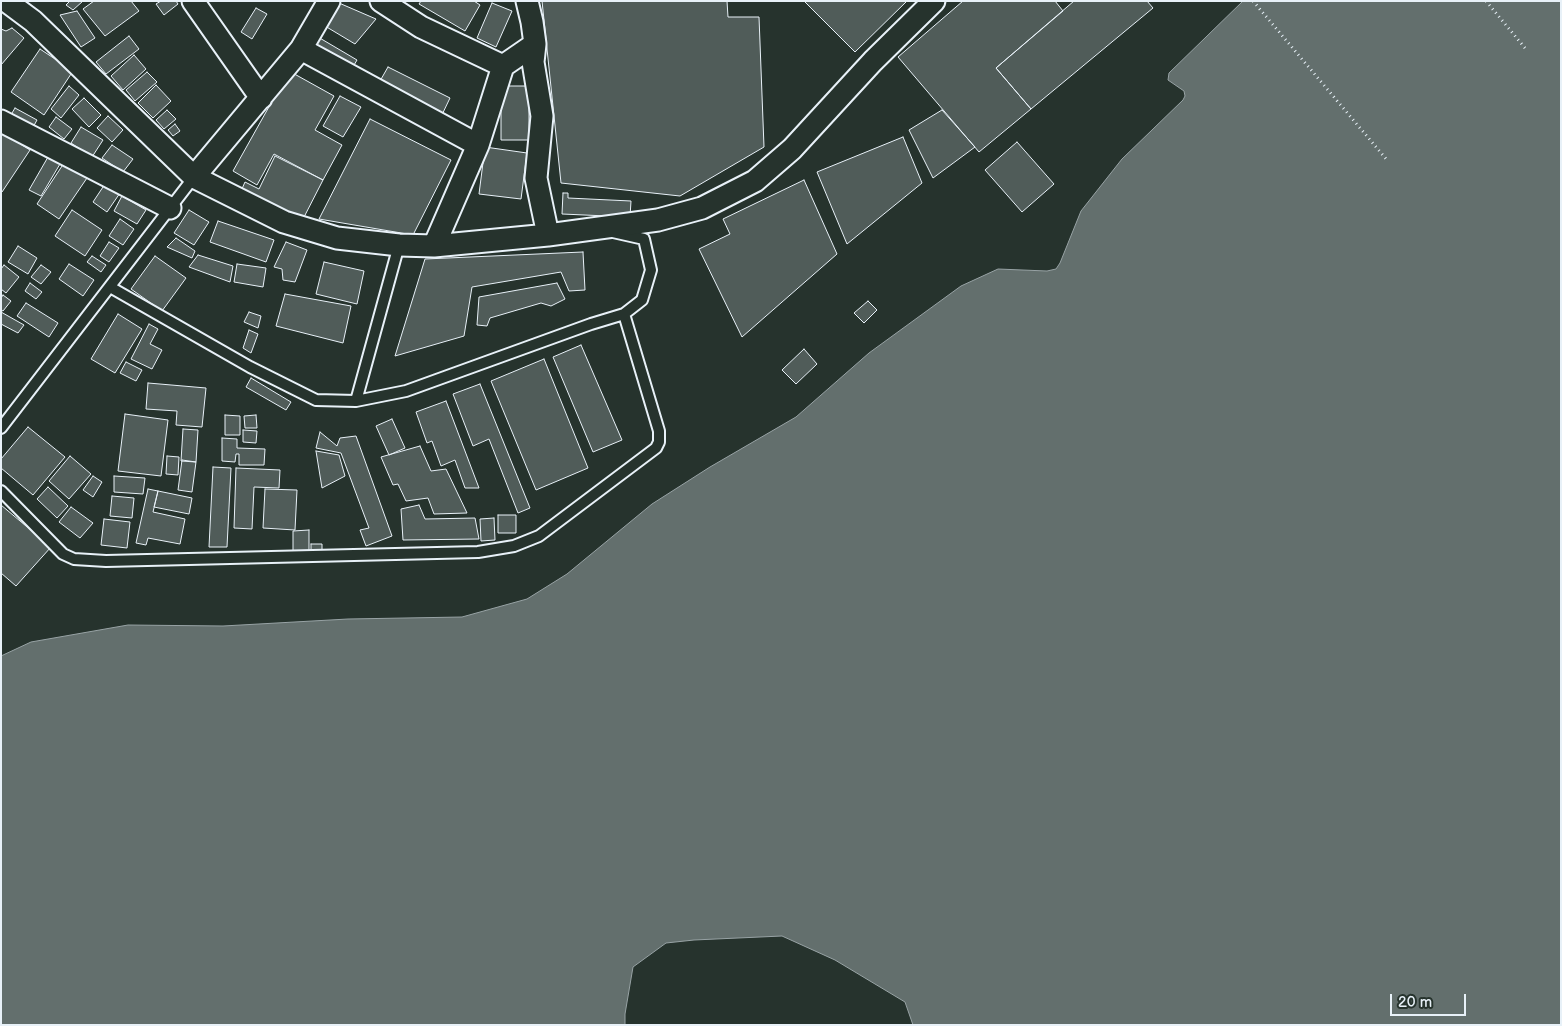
<!DOCTYPE html>
<style>
body{margin:0}
#map{position:relative;width:1562px;height:1026px;overflow:hidden;background:#26332d;font-family:"Balsamiq Sans",sans-serif}
canvas{display:block}
.frame{position:absolute;inset:0;border:2px solid #e8f1f8;pointer-events:none}
.scale{position:absolute;left:1390px;top:994px;width:76px;height:22px;box-sizing:border-box;border:2px solid #e8f1f8;border-top:0;padding-left:6px;font-size:15px;line-height:18px;white-space:nowrap;color:#e8f1f8;-webkit-text-stroke:4px #26332d;paint-order:stroke}
</style>
<div id="map">
<canvas width="1562" height="1026"></canvas>
<div class="frame"></div>
<div class="scale">20 m</div>
</div>
<script>
const g = document.querySelector('canvas').getContext('2d');
g.lineJoin = 'round';
function fill(path, color) { g.fillStyle = color; g.fill(path, 'evenodd'); }
const toPath = rows => new Path2D(rows.map(r => 'M' + r).join(''));
function trace(path, color, width, dash) { g.strokeStyle = color; g.lineWidth = width; g.lineCap = dash ? 'butt' : 'round'; g.setLineDash(dash || []); g.stroke(path); }
const water = toPath([
 [1243,1,1561,1,1561,1025,913,1025,905,1002,835,960,782,936,694,940,666,943,633,967,625,1014,625,1025,1,1025,1,656,31,642,128,625,223,626,348,619,462,617,527,599,567,574,652,504,710,467,796,417,869,353,961,286,998,269,1047,271,1056,269,1060,263,1081,211,1122,159,1183,100,1185,96,1184,91,1168,80,1169,73,1243,1]
]);
const building = toPath([
 [70,1,83,1,73,10,66,5,70,1],
 [94,1,131,1,139,11,105,36,83,9,94,1],
 [161,1,176,1,178,4,164,15,156,4,161,1],
 [421,1,474,1,480,5,465,31,419,4,421,1],
 [542,1,727,1,728,17,759,17,764,147,680,196,561,183,542,1],
 [804,1,907,1,855,52,804,1],
 [963,1,1055,1,1063,11,996,68,1031,109,979,152,898,57,963,1],
 [1074,1,1147,1,1153,8,1031,109,996,68,1074,1],
 [339,3,376,19,355,44,325,26,339,3],
 [492,3,512,11,496,47,477,38,492,3],
 [256,8,267,14,252,39,241,32,256,8],
 [77,11,95,38,81,47,60,15,77,11],
 [12,28,24,38,1,65,1,29,6,31,12,28],
 [129,36,139,49,106,74,96,62,129,36],
 [318,37,357,60,350,72,311,49,318,37],
 [40,49,73,71,44,115,11,92,40,49],
 [134,55,146,69,123,90,111,76,134,55],
 [388,67,450,98,439,121,376,88,388,67],
 [289,71,334,96,315,130,342,145,323,180,274,154,257,185,233,171,289,71],
 [147,72,157,82,135,101,126,90,147,72],
 [156,85,171,101,153,118,138,103,156,85],
 [69,86,79,95,61,118,51,109,69,86],
 [501,86,529,86,529,140,501,140,501,86],
 [340,96,361,107,343,137,323,126,340,96],
 [84,98,101,115,89,127,72,109,84,98],
 [15,108,37,120,31,131,9,118,15,108],
 [167,110,176,119,164,129,156,120,167,110],
 [942,110,975,147,933,178,909,130,942,110],
 [108,116,123,130,112,142,97,128,108,116],
 [56,117,72,129,64,139,49,127,56,117],
 [370,119,451,160,413,235,319,219,370,119],
 [175,124,180,131,173,136,168,130,175,124],
 [81,127,103,140,92,157,71,143,81,127],
 [1,132,30,150,2,192,1,192,1,132],
 [903,137,922,183,847,244,817,172,903,137],
 [1017,142,1054,184,1022,212,985,170,1017,142],
 [112,145,133,159,123,172,102,158,112,145],
 [485,147,527,153,521,199,479,194,485,147],
 [275,156,323,180,302,221,241,191,245,182,259,189,275,156],
 [48,157,60,164,41,196,29,190,48,157],
 [64,163,87,178,59,219,37,204,64,163],
 [804,180,837,254,742,337,699,249,730,234,723,219,804,180],
 [105,184,120,193,107,212,93,202,105,184],
 [563,193,568,193,568,198,631,201,630,217,562,214,563,193],
 [122,196,146,210,137,224,114,211,122,196],
 [72,210,102,230,85,256,55,236,72,210],
 [189,210,209,222,194,245,174,233,189,210],
 [120,219,134,229,123,245,109,236,120,219],
 [218,221,274,240,266,262,210,242,218,221],
 [176,238,195,251,192,258,167,247,176,238],
 [109,242,119,248,109,262,100,256,109,242],
 [286,242,307,250,295,282,283,280,282,269,274,267,286,242],
 [18,246,37,258,28,274,8,262,18,246],
 [583,252,585,290,569,291,561,272,472,287,464,336,395,356,425,259,583,252],
 [198,255,233,266,230,282,189,267,198,255],
 [92,256,106,265,101,272,87,262,92,256],
 [155,256,186,278,162,311,131,289,155,256],
 [324,262,364,271,357,304,316,294,324,262],
 [69,264,94,280,83,296,59,279,69,264],
 [237,264,266,268,263,287,234,282,237,264],
 [4,265,19,277,6,293,1,289,1,269,4,265],
 [41,265,51,272,41,284,31,277,41,265],
 [30,283,42,292,36,299,25,291,30,283],
 [557,283,565,299,551,306,541,303,490,318,487,326,477,325,479,297,557,283],
 [285,294,351,306,343,343,276,326,285,294],
 [3,295,11,301,3,311,1,310,1,298,3,295],
 [868,301,877,310,864,323,854,313,868,301],
 [26,303,58,323,49,337,17,316,26,303],
 [1,312,24,325,18,333,1,324,1,312],
 [249,312,261,316,258,328,244,322,249,312],
 [118,314,142,329,115,373,91,359,118,314],
 [149,324,158,329,150,344,162,350,152,369,131,359,149,324],
 [249,330,258,334,251,353,243,348,249,330],
 [581,345,622,440,593,452,553,357,581,345],
 [804,349,817,364,796,384,782,370,804,349],
 [544,359,588,468,536,490,491,381,544,359],
 [126,362,142,370,136,381,120,373,126,362],
 [251,378,291,402,286,410,246,387,251,378],
 [148,383,206,388,202,427,176,425,177,411,146,409,148,383],
 [480,384,530,508,518,513,489,439,473,446,453,394,480,384],
 [446,401,479,488,465,488,455,460,441,466,432,441,427,443,416,412,446,401],
 [125,414,168,420,161,476,118,471,125,414],
 [225,415,240,416,240,435,225,435,225,415],
 [256,415,257,428,245,428,244,416,256,415],
 [392,419,405,448,389,455,376,426,392,419],
 [28,427,65,457,33,495,1,468,1,459,28,427],
 [183,429,198,430,196,462,181,461,183,429],
 [243,430,257,431,256,443,243,442,243,430],
 [320,432,337,446,340,438,356,436,392,536,366,546,360,530,369,528,341,453,316,448,320,432],
 [222,438,237,439,237,448,265,449,264,465,239,465,239,454,236,454,235,462,222,461,222,438],
 [420,446,431,471,446,469,467,513,434,514,428,498,406,501,398,484,393,485,381,457,420,446],
 [316,451,339,455,345,476,322,488,316,451],
 [70,456,91,474,69,499,49,481,70,456],
 [167,456,179,457,178,475,166,474,167,456],
 [182,460,196,462,192,492,178,490,182,460],
 [213,467,231,468,227,547,209,547,213,467],
 [236,468,280,470,279,488,254,487,252,529,234,528,236,468],
 [93,476,102,482,93,497,83,490,93,476],
 [114,476,145,478,143,494,114,492,114,476],
 [48,487,68,506,57,518,37,499,48,487],
 [148,489,158,491,153,512,185,519,180,544,148,538,146,545,136,543,148,489],
 [265,489,297,490,295,530,263,528,265,489],
 [158,491,192,498,189,514,154,507,158,491],
 [112,496,134,498,132,518,110,516,112,496],
 [1,505,51,547,16,586,1,573,1,505],
 [419,505,425,519,475,518,479,539,403,540,401,509,419,505],
 [71,507,93,523,80,538,59,522,71,507],
 [498,515,516,515,516,533,498,533,498,515],
 [494,518,495,540,481,541,480,519,494,518],
 [104,519,130,522,127,548,101,545,104,519],
 [309,530,309,553,293,553,293,531,309,530],
 [311,544,322,544,322,553,311,554,311,544]
]);
const path = toPath([
 [1253,1,1387,160],
 [1486,1,1525,48]
]);
const service = toPath([
 [110,287,250,367,316,400,356,401,406,391,591,324,624,314,642,300,651,270,644,239,613,232],
 [356,401,399,245],
 [1,428,194,177],
 [1,491,63,554,74,559,106,561,478,552,514,546,539,536,656,448,659,442,659,431,624,314]
]);
const minor = toPath([
 [6,1,33,21,194,177,284,222,337,238,399,245,434,246,548,235,658,220,702,208,755,181,792,149,873,61,934,1],
 [193,1,261,98],
 [381,1,421,27,503,66],
 [527,1,532,22,535,44,533,62,542,116,536,178,548,235],
 [301,49,478,145],
 [1,121,170,208],
 [194,177,301,49,329,1],
 [434,246,478,145,503,66,535,44]
]);
fill(water, '#636f6d');
trace(water, '#98a3a5', 1);
fill(building, '#505c59');
trace(building, '#e8f1f8', 1);
trace(service, '#e8f1f8', 14);
trace(minor, '#e8f1f8', 25);
trace(path, '#e8f1f8', 3, [1, 4]);
trace(service, '#26332d', 10);
trace(minor, '#26332d', 21);
</script>
